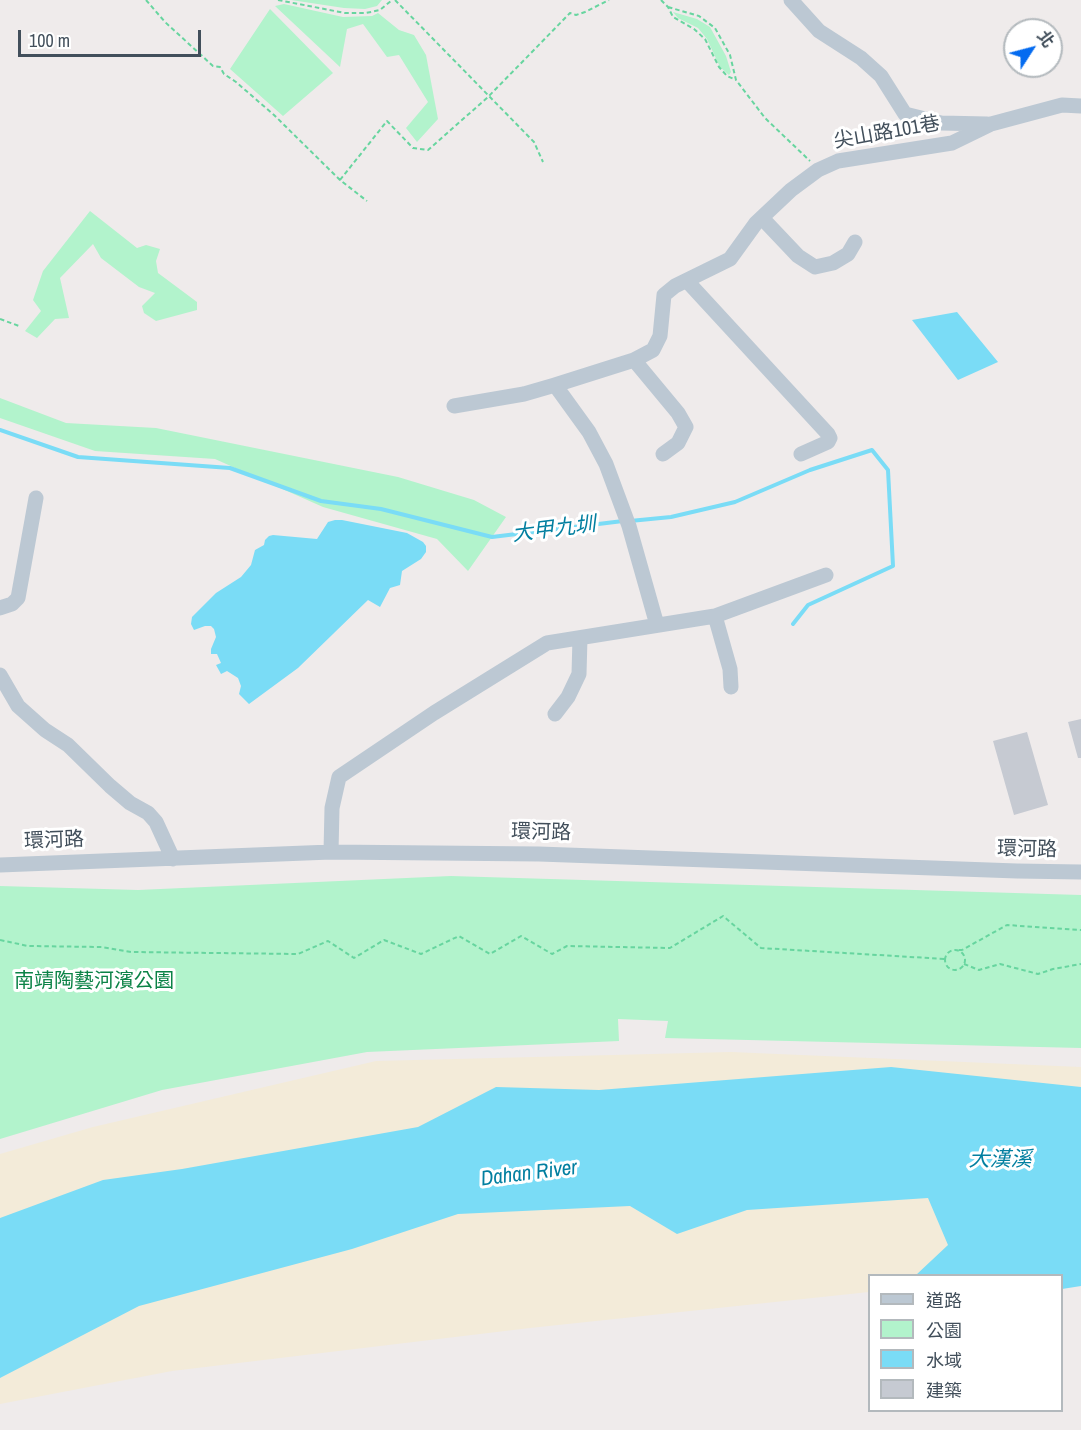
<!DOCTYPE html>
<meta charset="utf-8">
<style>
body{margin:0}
#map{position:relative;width:1081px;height:1430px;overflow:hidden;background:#efebeb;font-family:"Archivo Narrow","Noto Sans TC",sans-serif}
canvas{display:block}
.legend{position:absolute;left:868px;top:1274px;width:195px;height:138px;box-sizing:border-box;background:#fff;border:2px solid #b3b9bd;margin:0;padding:8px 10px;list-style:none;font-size:18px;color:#424f5b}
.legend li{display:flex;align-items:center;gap:12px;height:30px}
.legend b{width:30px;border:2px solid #b3b9bd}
.north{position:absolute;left:1003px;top:18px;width:60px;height:60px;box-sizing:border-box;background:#fff;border:2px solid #b3b9bd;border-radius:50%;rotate:54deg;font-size:16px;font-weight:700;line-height:24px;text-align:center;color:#424f5b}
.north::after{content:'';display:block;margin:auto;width:21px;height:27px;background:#046bf0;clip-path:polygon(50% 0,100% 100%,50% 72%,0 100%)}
.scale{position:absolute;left:18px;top:30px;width:183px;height:27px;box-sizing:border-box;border:3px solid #424f5b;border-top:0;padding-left:8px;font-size:18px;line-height:21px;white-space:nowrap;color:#424f5b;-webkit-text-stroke:4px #fff;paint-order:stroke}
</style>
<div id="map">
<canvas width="1081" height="1430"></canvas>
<ul class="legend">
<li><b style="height:8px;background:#bcc8d3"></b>道路</li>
<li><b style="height:16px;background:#b2f3cc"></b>公園</li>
<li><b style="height:16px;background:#7adcf6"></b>水域</li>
<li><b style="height:16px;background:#c6cad2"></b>建築</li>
</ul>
<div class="north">北</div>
<div class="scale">100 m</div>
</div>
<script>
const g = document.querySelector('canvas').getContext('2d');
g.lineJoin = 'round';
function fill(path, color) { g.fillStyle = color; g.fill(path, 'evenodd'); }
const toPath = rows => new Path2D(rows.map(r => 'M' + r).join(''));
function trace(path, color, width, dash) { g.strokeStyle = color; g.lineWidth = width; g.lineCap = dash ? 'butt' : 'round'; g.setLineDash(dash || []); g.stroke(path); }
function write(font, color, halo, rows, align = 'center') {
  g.font = font + ' "Archivo Narrow","Noto Sans TC",sans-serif'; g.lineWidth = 6; g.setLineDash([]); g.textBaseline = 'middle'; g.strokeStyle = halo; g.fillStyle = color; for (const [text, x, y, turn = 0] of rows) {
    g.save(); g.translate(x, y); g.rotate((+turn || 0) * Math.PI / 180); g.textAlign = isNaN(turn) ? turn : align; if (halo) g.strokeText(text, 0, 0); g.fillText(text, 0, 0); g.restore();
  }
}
const green = toPath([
 [291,0,382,0,377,6,365,9,344,8],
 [284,4,343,17,372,16,378,13,399,30,414,35,426,55,438,119,417,142,406,128,428,102,399,55,387,57,363,24,347,29,340,67,275,6],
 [270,9,333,73,283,116,230,69],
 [673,12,697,19,710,27,726,56,731,72,729,75,720,67,707,39,698,28,678,18],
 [90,211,137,248,146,245,160,249,156,261,158,273,197,302,197,310,156,321,144,313,142,306,155,293,139,287,101,258,93,244,60,278,69,318,55,319,37,338,25,331,41,311,33,300,43,271],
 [0,398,66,423,156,428,398,477,474,500,506,517,468,571,437,539,323,507,215,459,95,451,0,418],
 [451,876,1081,895,1081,1048,665,1038,668,1021,618,1019,619,1041,367,1052,162,1090,0,1139,0,886,138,890]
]);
const sand = toPath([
 [731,1052,1081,1067,1081,1247,951,1275,870,1276,869,1292,530,1328,172,1371,0,1404,0,1154,93,1127,376,1061]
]);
const water = toPath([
 [957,312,998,362,958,380,912,320],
 [335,520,342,520,407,533,423,542,426,546,426,552,421,559,402,571,400,585,390,588,380,607,368,600,298,668,249,704,239,694,241,686,238,678,227,671,221,674,216,665,221,663,217,654,211,654,211,649,216,637,214,629,211,626,205,626,194,630,191,624,192,617,216,593,241,577,251,565,255,550,264,545,265,540,269,536,273,535,317,539,328,522],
 [891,1067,1081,1087,1081,1286,1062,1289,1062,1276,916,1275,948,1245,928,1198,747,1210,677,1234,630,1206,458,1214,352,1249,139,1306,0,1378,0,1218,103,1180,182,1169,418,1127,496,1087,599,1090]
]);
const stream = toPath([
 [0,430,78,457,230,468,321,501,381,509,492,537,623,521],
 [630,521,671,517,735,502,810,470,872,450,888,470,893,566,808,605,793,624]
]);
const building = toPath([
 [1081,719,1081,758,1078,758,1068,722],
 [1027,732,1048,805,1014,815,993,741]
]);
const path = toPath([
 [146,0,165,22,213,66,220,67,224,74,236,82,274,115,340,180,367,201],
 [278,0,345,13,366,13,380,10,392,0],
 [395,0,534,142,543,162],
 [661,0,668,7,673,17,694,29,705,39,719,67,727,76,736,80],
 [668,7,699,16,715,28,730,55,736,80,765,118,810,161],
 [340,180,387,121,413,148,428,150,488,97,570,13,576,15,585,12,609,0],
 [0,319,19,326],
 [0,940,28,946,102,947,131,952,298,954,328,941,354,958,384,940,421,954,459,936,490,954,521,936,552,954,567,946,670,948,723,916,761,948,945,959],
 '945 960a10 10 0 1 1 20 0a10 10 0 1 1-20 0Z',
 [959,950,962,950,1007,925,1081,930],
 [964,964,979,970,1000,964,1038,974,1053,969,1081,964]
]);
const minor = toPath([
 [791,0,819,31,861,58,881,76,905,114,941,123,987,124],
 [762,218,798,256,815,267,833,263,848,254,855,242],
 [687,281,828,434,830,438,828,442,801,454],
 [634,360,678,413,686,427,678,443,663,454],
 [454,406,524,394,555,385],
 [0,608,12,604,18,598,36,498],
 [715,616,730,669,731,687],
 [657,625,629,526,606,464,589,432,555,385,634,360,653,350,660,336,664,295,675,286,730,259,756,223,791,190,818,170,838,161,952,143,991,124,1062,105,1081,106],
 [0,675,18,706,45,730,68,745,110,786,130,803,148,813,156,822,173,859],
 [555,714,568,697,579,674,580,638],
 [331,852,332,808,339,777,434,713,547,643,715,616,826,575],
 [0,865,331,852,539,854,1017,871,1081,872]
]);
const streetNames = [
 ["尖山路101巷",887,133,-10],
 ["環河路",541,833,1],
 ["環河路",54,841,-2],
 ["環河路",1027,850,1]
];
const parkNames = [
 ["南靖陶藝河濱公園",94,982]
];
const waterNames = [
 ["大甲九圳",554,530,-7],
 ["大漢溪",1000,1160],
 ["Dahan River",529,1174,-7]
];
fill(green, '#b2f3cc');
fill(sand, '#f3ebd9');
fill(water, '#7adcf6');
trace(stream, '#7adcf6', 4);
fill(building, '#c6cad2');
trace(path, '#67d59f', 2, [4.5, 3]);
trace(minor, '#bcc8d3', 15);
write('20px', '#424f5b', '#fff', streetNames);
write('20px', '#0c8347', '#fff', parkNames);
write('italic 21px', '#027fa0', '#fff', waterNames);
</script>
